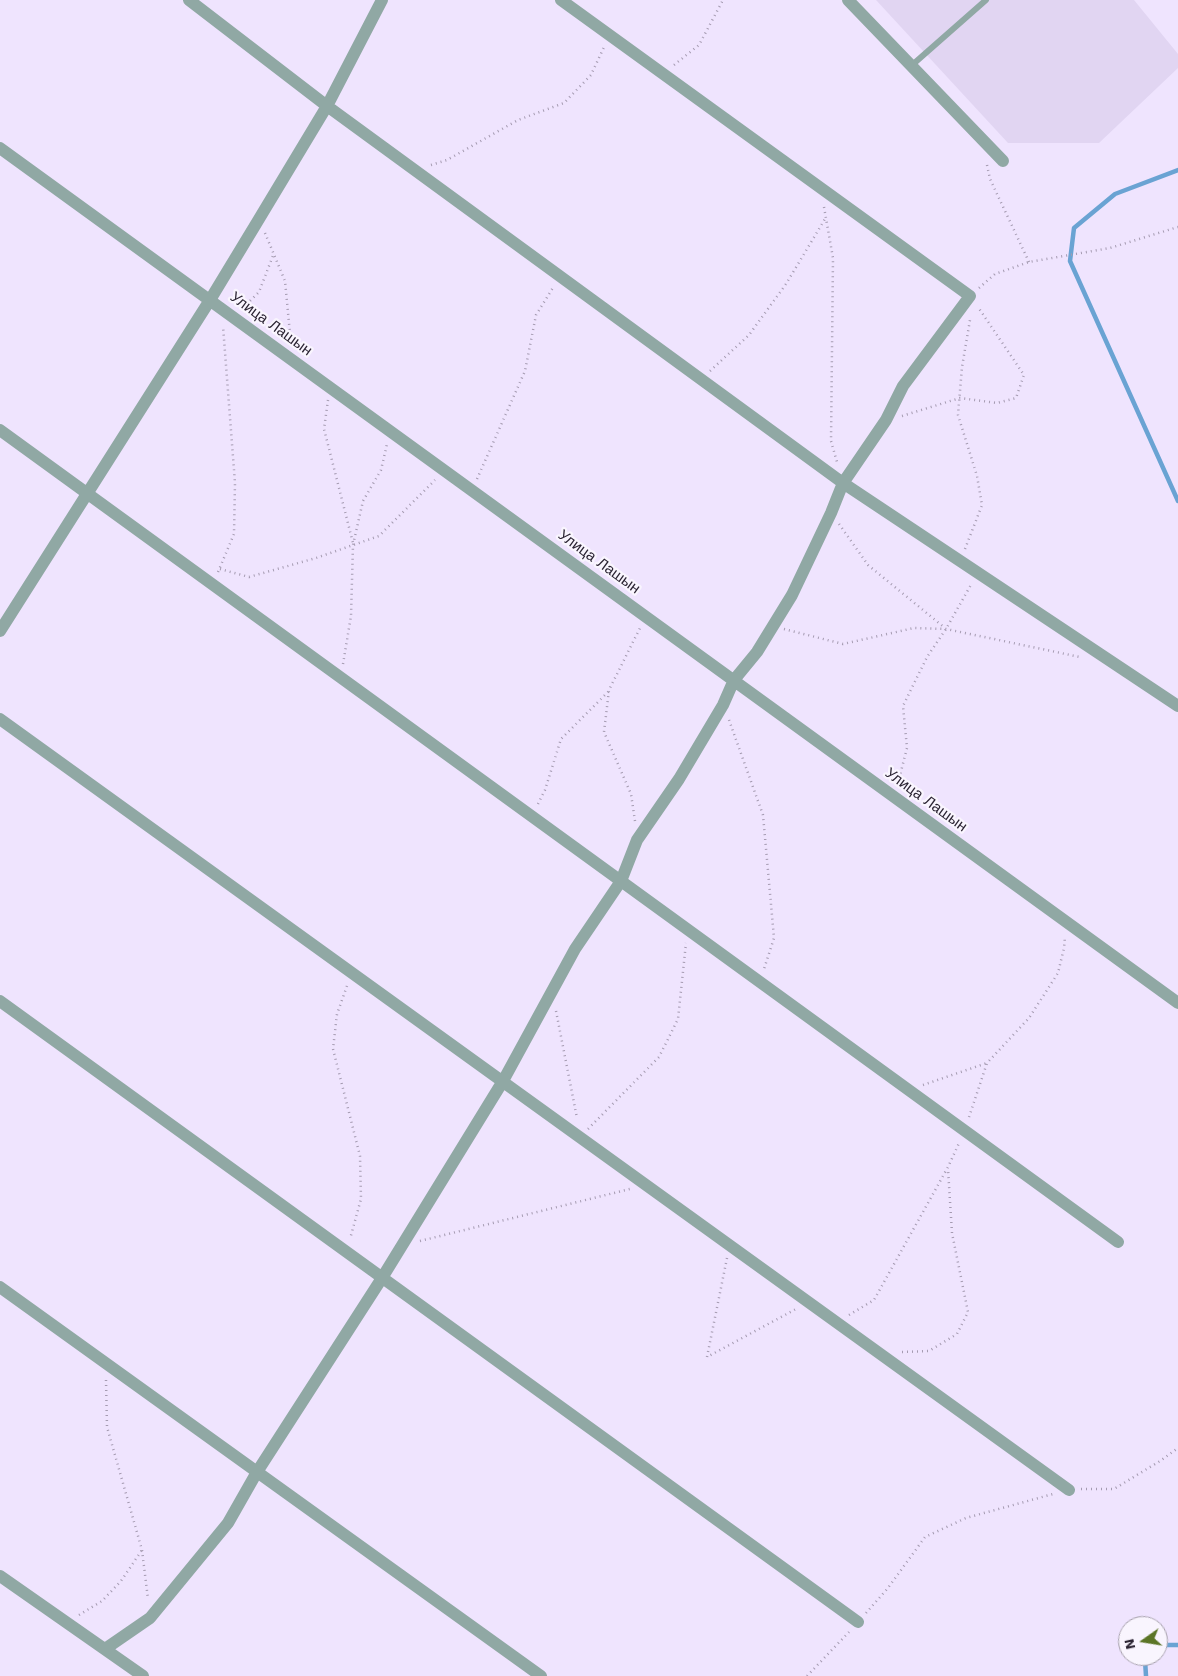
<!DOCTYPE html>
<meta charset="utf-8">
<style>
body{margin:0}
#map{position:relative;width:1178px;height:1676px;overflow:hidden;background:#efe4fe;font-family:"Work Sans",sans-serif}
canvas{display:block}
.north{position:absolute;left:1118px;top:1616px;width:50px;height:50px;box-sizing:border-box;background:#f9f5fe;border:1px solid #a7a1ad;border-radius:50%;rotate:257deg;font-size:14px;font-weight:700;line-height:20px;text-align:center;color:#2b2433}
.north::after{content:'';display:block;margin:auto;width:18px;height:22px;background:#5c7527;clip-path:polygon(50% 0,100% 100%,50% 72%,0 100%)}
</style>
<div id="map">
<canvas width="1178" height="1676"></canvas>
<div class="north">N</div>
</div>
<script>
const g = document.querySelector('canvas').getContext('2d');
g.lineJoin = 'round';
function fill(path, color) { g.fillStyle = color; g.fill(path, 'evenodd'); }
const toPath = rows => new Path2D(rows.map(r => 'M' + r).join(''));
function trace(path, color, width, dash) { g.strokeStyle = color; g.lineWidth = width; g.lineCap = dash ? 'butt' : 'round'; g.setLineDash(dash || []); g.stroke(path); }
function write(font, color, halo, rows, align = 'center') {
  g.font = font + ' "Work Sans",sans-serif'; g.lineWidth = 4.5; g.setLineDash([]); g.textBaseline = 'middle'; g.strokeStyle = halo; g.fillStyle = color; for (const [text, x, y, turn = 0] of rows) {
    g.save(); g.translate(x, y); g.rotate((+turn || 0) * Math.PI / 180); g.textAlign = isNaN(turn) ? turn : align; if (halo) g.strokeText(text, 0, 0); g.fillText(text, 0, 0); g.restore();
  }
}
const built = toPath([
 [876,0,1134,0,1178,54,1178,68,1099,143,1008,143]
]);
const stream = toPath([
 [1178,170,1115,194,1074,228,1070,261,1178,501],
 [1158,1647,1160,1645,1178,1645],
 [1146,1676,1145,1660,1149,1656]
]);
const path = toPath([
 [674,65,699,45,723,0],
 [431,165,447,160,518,120,564,103,591,75,604,47],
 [987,165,990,179,1029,262],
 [824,207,833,258,831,441,837,462],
 [265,233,285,281,291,344],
 [979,288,995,274,1029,262,1110,248,1178,227],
 [243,308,259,292,274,253],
 [710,371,749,335,786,284,825,219],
 [328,400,324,429,353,543],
 [902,416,960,398,997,403,1016,398,1024,375,978,307],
 [477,479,525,371,536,315,554,286],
 [839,524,868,565,945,628],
 [965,549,982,505,977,476,958,415,962,367,970,320],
 [220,569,249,577,316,558,379,536,435,480],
 [218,572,234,534,235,483,223,326],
 [784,629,843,644,914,628,946,629,1080,657],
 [343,664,351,616,353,545,363,501,381,470,387,444],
 [729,720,763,815,774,938,764,969],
 [898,783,907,748,903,706,927,657,946,629,972,583],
 [538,804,545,790,561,739,609,691],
 [635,821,631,794,604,732,609,690,640,628],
 [347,986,337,1014,333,1049,360,1156,361,1199,350,1239],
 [556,1011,577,1118],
 [923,1085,987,1063],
 [969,1117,987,1063,1029,1018,1058,973,1064,948,1065,937],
 [588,1129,659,1057,678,1019,686,943],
 [420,1241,630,1189],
 [727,1258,707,1357,796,1309],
 [849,1315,874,1300,948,1167,960,1141],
 [902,1352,929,1351,957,1334,968,1312,952,1233,948,1169],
 [106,1380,107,1427,142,1550,148,1599],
 [1081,1489,1114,1489,1160,1461,1178,1448],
 [866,1613,888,1588,925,1537,966,1518,1053,1494],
 [79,1615,102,1601,121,1581,142,1550],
 [807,1676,849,1632]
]);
const service = toPath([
 [911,66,986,0]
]);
const minor = toPath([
 [189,0,327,106,843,483,1178,706],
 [848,0,1003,161],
 [0,148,1178,1003],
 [0,430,1118,1242],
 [0,631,210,300,259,219,327,106,382,0],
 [0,719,1069,1490],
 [0,1001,858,1622],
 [0,1287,541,1676],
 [0,1576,143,1676],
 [105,1649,150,1618,228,1523,257,1472,382,1278,503,1081,575,949,621,881,637,840,679,779,723,705,734,680,757,652,792,595,831,513,843,483,886,420,903,386,970,296,561,0]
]);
const streetNames = [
 ["Улица Лашын",271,324,36],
 ["Улица Лашын",599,562,36],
 ["Улица Лашын",926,800,36]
];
fill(built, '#e1d5f2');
trace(stream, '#6aa3d3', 4.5);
trace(path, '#a59bb1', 2.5, [1, 4]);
trace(service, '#90a8a4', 6);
trace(minor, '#90a8a4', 12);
write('15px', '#2b2433', '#f9f5fe', streetNames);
</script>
